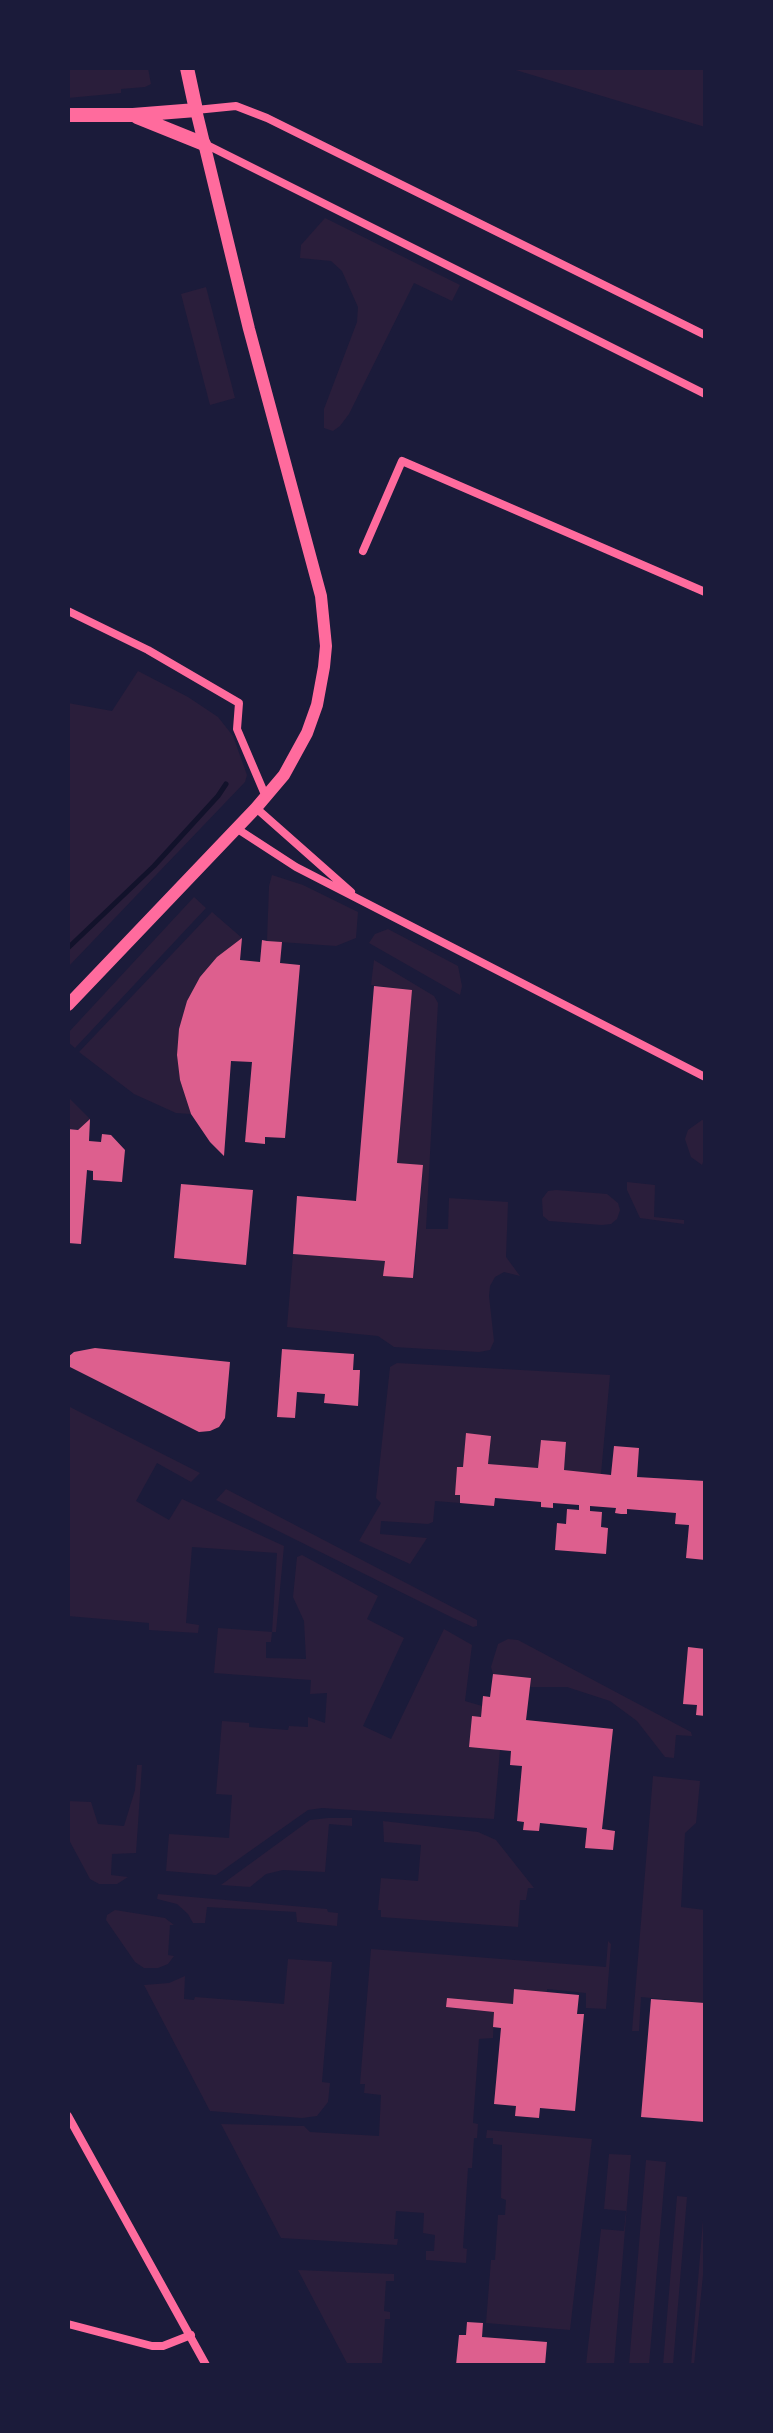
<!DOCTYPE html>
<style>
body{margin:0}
#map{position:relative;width:773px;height:2433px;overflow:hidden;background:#1b1b3a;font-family:Figtree,sans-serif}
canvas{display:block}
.frame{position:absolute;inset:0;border:70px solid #1b1b3a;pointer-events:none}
</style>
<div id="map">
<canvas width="773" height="2433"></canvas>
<div class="frame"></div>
</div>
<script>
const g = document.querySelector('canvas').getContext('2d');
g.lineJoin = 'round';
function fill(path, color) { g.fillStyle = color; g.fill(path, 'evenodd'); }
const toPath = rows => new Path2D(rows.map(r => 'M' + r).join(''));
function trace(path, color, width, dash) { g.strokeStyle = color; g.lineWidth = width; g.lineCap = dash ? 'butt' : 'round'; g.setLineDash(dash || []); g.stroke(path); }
const green = toPath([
 [68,68,148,68,151,84,145,87,121,89,121,93,68,98],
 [509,68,705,68,705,127],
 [325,218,460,285,452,301,414,283,349,414,340,426,333,431,324,428,324,409,357,322,358,307,342,271,331,261,300,258,301,245],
 [206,287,235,398,210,405,181,294],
 [138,671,188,697,218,717,233,736,247,775,245,782,68,967,68,703,112,711],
 [272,875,303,885,358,912,356,938,336,946,267,941,269,886],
 [194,897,206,908,75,1048,68,1042,68,1033],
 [212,912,242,938,217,957,200,977,187,1001,179,1029,177,1055,180,1080,191,1114,176,1113,134,1094,79,1052],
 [388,929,458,966,462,986,460,995,369,943,375,934],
 [374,960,434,996,438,1003,426,1229,448,1229,449,1198,508,1202,506,1257,520,1276,504,1272,495,1277,490,1286,489,1296,494,1341,490,1350,479,1352,394,1347,378,1336,287,1327,293,1254,385,1261,384,1276,414,1278,423,1166,397,1163,411,990,371,985],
 [68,1097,90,1119,78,1130,68,1129],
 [702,1120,705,1121,705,1156,702,1165,691,1157,685,1139,688,1130],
 [627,1182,655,1185,654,1217,684,1220,684,1224,640,1218,627,1190],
 [556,1190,607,1194,618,1203,620,1210,617,1219,611,1224,602,1225,549,1221,543,1216,542,1199,548,1191],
 [397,1363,610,1375,601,1474,564,1470,566,1442,541,1440,538,1468,488,1464,490,1436,466,1434,463,1467,457,1468,456,1495,460,1495,460,1503,435,1501,433,1522,428,1524,381,1521,380,1534,427,1538,410,1564,359,1541,381,1503,376,1498,390,1367],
 [68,1406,200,1473,191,1482,157,1463,136,1501,169,1520,182,1499,284,1546,276,1632,272,1632,271,1642,266,1642,266,1658,306,1659,304,1621,293,1597,297,1557,302,1555,378,1596,367,1619,404,1638,363,1726,391,1739,444,1629,472,1645,465,1701,482,1706,481,1717,472,1716,469,1746,500,1750,494,1819,322,1808,308,1810,216,1875,166,1871,169,1834,229,1838,232,1795,216,1794,222,1721,249,1723,249,1727,288,1730,289,1726,308,1727,308,1717,325,1723,327,1693,310,1694,311,1680,214,1673,218,1628,272,1632,277,1553,192,1547,186,1623,199,1625,198,1633,149,1630,149,1623,68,1616],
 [226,1489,477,1620,477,1626,473,1627,453,1618,216,1500],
 [508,1639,518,1640,691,1732,692,1736,676,1735,674,1758,665,1757,637,1721,610,1701,567,1687,530,1687,530,1678,493,1674,491,1667,498,1644],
 [137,1765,142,1765,136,1853,112,1854,111,1875,128,1877,117,1884,99,1884,90,1879,68,1838,68,1801,91,1802,98,1824,124,1826,135,1790],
 [653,1776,700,1781,696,1823,685,1833,681,1907,705,1910,705,2003,641,1997,639,2031,632,2031],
 [328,1818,352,1818,352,1826,329,1824,325,1872,283,1870,266,1874,250,1887,221,1885,310,1820],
 [383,1821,478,1832,496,1840,534,1888,528,1888,526,1900,520,1900,518,1927,381,1917,381,1910,378,1910,381,1878,418,1881,421,1845,384,1842],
 [158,1894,327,1909,328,1912,338,1913,337,1926,297,1922,296,1912,207,1907,205,1923,193,1923,188,1914,177,1904,157,1899],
 [115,1910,165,1918,174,1925,170,1925,168,1955,174,1956,168,1964,158,1968,144,1968,135,1962,106,1920,107,1915],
 [608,1941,611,1944,606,2009,586,2008,586,1993,547,1989,547,1992,514,1989,513,2004,446,2007,494,2012,493,2038,479,2039,473,2123,478,2124,477,2138,474,2138,472,2168,468,2168,463,2248,467,2249,466,2263,426,2260,426,2251,434,2251,435,2235,423,2233,424,2213,396,2211,394,2239,398,2239,397,2245,281,2238,221,2124,304,2126,310,2132,379,2136,381,2095,364,2093,365,2084,360,2084,371,1949,606,1967],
 [288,1959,332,1962,322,2082,330,2083,328,2102,317,2116,302,2118,210,2111,144,1985,169,1983,185,1976,184,1999,194,2000,195,1997,284,2004],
 [487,2130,592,2139,570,2330,486,2323,491,2260,495,2260,498,2215,505,2215,506,2200,501,2198,502,2145,493,2144,493,2138,486,2138],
 [609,2154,631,2155,614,2365,586,2365,601,2229,624,2231,626,2211,604,2209],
 [646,2160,666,2162,649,2365,629,2365],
 [677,2196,687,2197,673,2365,663,2365],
 [705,2196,705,2255,694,2365,691,2365],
 [298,2270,394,2274,394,2281,386,2281,384,2311,390,2312,390,2319,385,2319,382,2365,348,2365]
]);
const stream = toPath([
 [68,948,154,866,218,796,226,784]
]);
const building = toPath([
 [242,938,240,960,260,962,262,940,267,941,282,942,280,963,300,965,285,1138,265,1137,265,1144,245,1142,252,1062,231,1061,224,1156,210,1142,191,1114,180,1080,177,1055,179,1029,187,1001,200,977,217,957],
 [374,986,412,990,397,1163,423,1165,413,1278,383,1276,385,1261,293,1254,297,1196,356,1201],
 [90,1119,89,1141,101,1142,102,1134,111,1135,125,1150,122,1182,93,1180,93,1171,87,1170,81,1244,68,1243,68,1129,78,1130],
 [181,1184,253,1190,246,1265,174,1258],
 [95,1348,230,1362,225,1418,219,1427,210,1431,199,1432,68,1366,68,1357,74,1352],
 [282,1349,354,1354,353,1370,360,1370,358,1406,324,1403,325,1394,297,1392,295,1418,277,1417],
 [466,1433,491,1436,488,1464,538,1468,541,1440,566,1442,564,1470,611,1475,614,1446,639,1448,637,1477,705,1481,705,1560,686,1558,689,1525,675,1524,676,1513,627,1509,627,1514,621,1514,615,1513,616,1508,590,1506,590,1511,602,1512,601,1527,608,1528,606,1554,555,1550,557,1523,566,1524,567,1509,579,1510,579,1505,553,1503,553,1508,541,1507,541,1502,495,1498,494,1506,460,1503,460,1495,455,1495,457,1467,463,1467],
 [688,1647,705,1649,705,1716,696,1715,697,1705,683,1704],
 [493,1674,531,1678,526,1720,613,1729,602,1829,615,1831,613,1850,585,1848,587,1828,540,1823,539,1831,523,1830,524,1822,517,1821,522,1766,510,1765,511,1751,469,1747,472,1716,481,1717,483,1696,490,1697],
 [514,1989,579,1995,577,2014,584,2014,575,2111,540,2108,539,2118,515,2116,516,2106,494,2104,501,2028,493,2027,494,2012,446,2007,447,1998,513,2004],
 [651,1999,705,2003,705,2122,641,2117],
 [467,2322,483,2323,482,2337,547,2342,545,2365,456,2365,459,2335,466,2335]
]);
const minor = toPath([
 [196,110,236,106,267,118,705,335],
 [205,144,705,394],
 [363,551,402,461,705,592],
 [68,611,148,650,239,703,237,729,266,797],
 [256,808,351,892],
 [236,828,296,867,705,1077],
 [68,2116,206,2365],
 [68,2324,152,2346,163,2346,191,2335]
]);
const secondary = toPath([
 [68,1005,256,808,284,775,307,733,317,705,324,667,326,646,321,596,249,329,196,110]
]);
const primary = toPath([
 [68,115,133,115,196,110,187,68],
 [137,117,204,144]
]);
fill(green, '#2a1e3b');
trace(stream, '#12122b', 5);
fill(building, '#dd5f8e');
trace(minor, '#ff6b9d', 8);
trace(secondary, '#ff6b9d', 12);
trace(primary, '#ff6b9d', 14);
</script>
